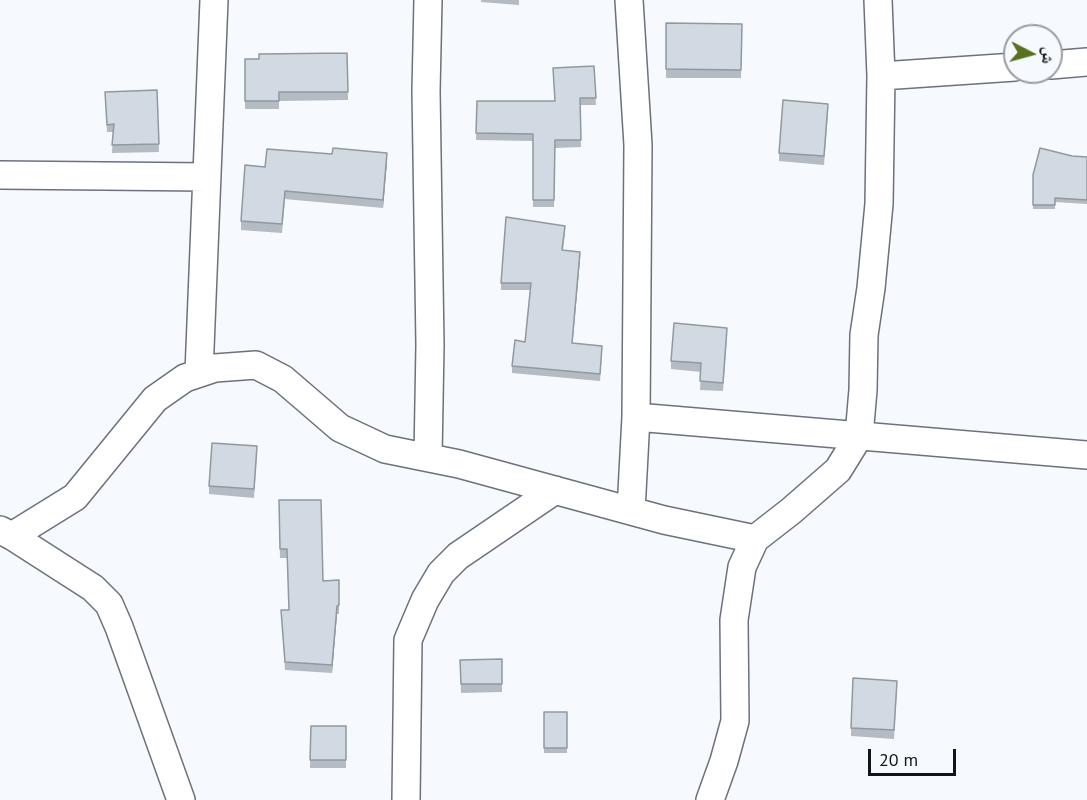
<!DOCTYPE html>
<meta charset="utf-8">
<style>
body{margin:0}
#map{position:relative;width:1087px;height:800px;overflow:hidden;background:#f6f9fd;font-family:"PT Sans","Noto Naskh Arabic",sans-serif}
canvas{display:block}
.north{position:absolute;left:1003px;top:24px;width:60px;height:60px;box-sizing:border-box;background:#f6f9fd;border:2px solid #9b9ea1;border-radius:50%;rotate:96deg;font-size:16px;font-weight:700;line-height:24px;text-align:center;color:#121518}
.north::after{content:'';display:block;margin:auto;width:21px;height:27px;background:#5a7122;clip-path:polygon(50% 0,100% 100%,50% 72%,0 100%)}
.scale{position:absolute;left:868px;top:749px;width:88px;height:27px;box-sizing:border-box;border:3px solid #121518;border-top:0;padding-left:8px;font-size:18px;line-height:21px;white-space:nowrap;color:#121518;-webkit-text-stroke:4px #f6f9fd;paint-order:stroke}
</style>
<div id="map">
<canvas width="1087" height="800"></canvas>
<div class="north">ش</div>
<div class="scale">20 m</div>
</div>
<script>
const g = document.querySelector('canvas').getContext('2d');
g.lineJoin = 'round';
const toPath = rows => new Path2D(rows.map(r => 'M' + r).join(''));
function trace(path, color, width, dash) { g.strokeStyle = color; g.lineWidth = width; g.lineCap = dash ? 'butt' : 'round'; g.setLineDash(dash || []); g.stroke(path); }
function fill(path, color) { g.fillStyle = color; g.fill(path, 'evenodd'); }
const street = toPath([
 [629,0,638,145,636,417,631,511],
 [1051,65,1087,62],
 [881,76,1015,67],
 [0,175,207,177],
 [199,373,214,0],
 [636,417,1087,455],
 [428,457,430,345,426,91,428,0],
 [0,530,12,536,93,588,109,604,119,627,181,800],
 [12,536,75,497,155,399,185,378,215,368,256,365,283,379,340,428,385,449,459,464,664,520,755,539],
 [406,800,408,640,425,600,441,573,458,556,555,490],
 [710,800,724,761,735,721,734,620,742,567,755,539,791,511,838,470,859,436,863,390,864,335,871,288,879,204,881,76,878,0]
]);
const wall = toPath([
 [481,0,519,0,519,5,481,2],
 [666,23,742,24,741,78,666,78],
 [347,53,348,100,279,101,279,109,245,109,245,59,259,59],
 [594,66,596,105,580,105,581,147,555,148,554,207,533,207,533,141,476,140,477,101,554,101],
 [157,90,159,152,112,153,113,132,107,132,105,92],
 [828,112,824,165,779,161,779,153],
 [1072,156,1087,157,1087,204,1055,202,1055,209,1033,209,1033,175],
 [387,161,383,208,285,199,282,233,241,230,241,221,265,167],
 [565,233,563,250,580,259,572,343,602,353,600,381,512,373,512,366,525,342,531,290,501,290,501,283],
 [727,336,723,391,700,390,701,372,671,369,671,361],
 [257,454,254,498,209,494,209,486],
 [279,500,323,581,339,580,339,614,337,614,332,673,285,670,281,610,289,610,287,558,280,558],
 [502,659,502,692,461,693,460,660],
 [897,689,894,739,851,736,851,728],
 [544,712,567,712,567,753,544,753],
 [311,726,346,726,346,768,310,768]
]);
const shadedWall = toPath([
 [387,153,387,161,383,208,383,200],
 [580,252,580,259,572,350,572,343],
 [337,606,337,614,332,673,332,665]
]);
const building = toPath([
 [666,23,742,24,741,70,666,69,666,23],
 [347,53,348,92,279,92,279,101,245,101,245,59,259,59,259,54,347,53],
 [594,66,596,98,580,98,581,140,555,140,554,200,533,200,533,134,476,133,477,101,555,101,553,68,594,66],
 [157,90,159,144,112,145,114,124,107,125,105,92,157,90],
 [783,100,828,104,824,156,779,153,783,100],
 [333,148,387,153,383,200,285,191,282,224,241,221,245,165,265,167,267,149,332,154,333,148],
 [1040,148,1072,156,1087,157,1087,200,1055,198,1055,205,1033,205,1033,175,1040,148],
 [506,217,565,226,562,250,580,252,572,343,602,346,600,374,512,366,515,340,525,342,531,283,501,283,506,217],
 [674,323,727,328,723,383,700,381,701,363,671,361,674,323],
 [212,443,257,446,254,489,209,486,212,443],
 [279,500,321,500,323,581,339,580,339,605,337,606,332,665,285,662,281,610,289,610,287,549,280,549,279,500],
 [502,659,502,684,461,684,460,660,502,659],
 [853,678,897,681,894,730,851,728,853,678],
 [544,712,567,712,567,748,544,748,544,712],
 [311,726,346,726,346,760,310,760,311,726]
]);
trace(street, '#6b727b', 30);
trace(street, '#fff', 27);
fill(wall, '#b4bbc3');
fill(shadedWall, '#92989f');
fill(building, '#d1d9e3');
trace(building, '#92989f', 1.5);
</script>
